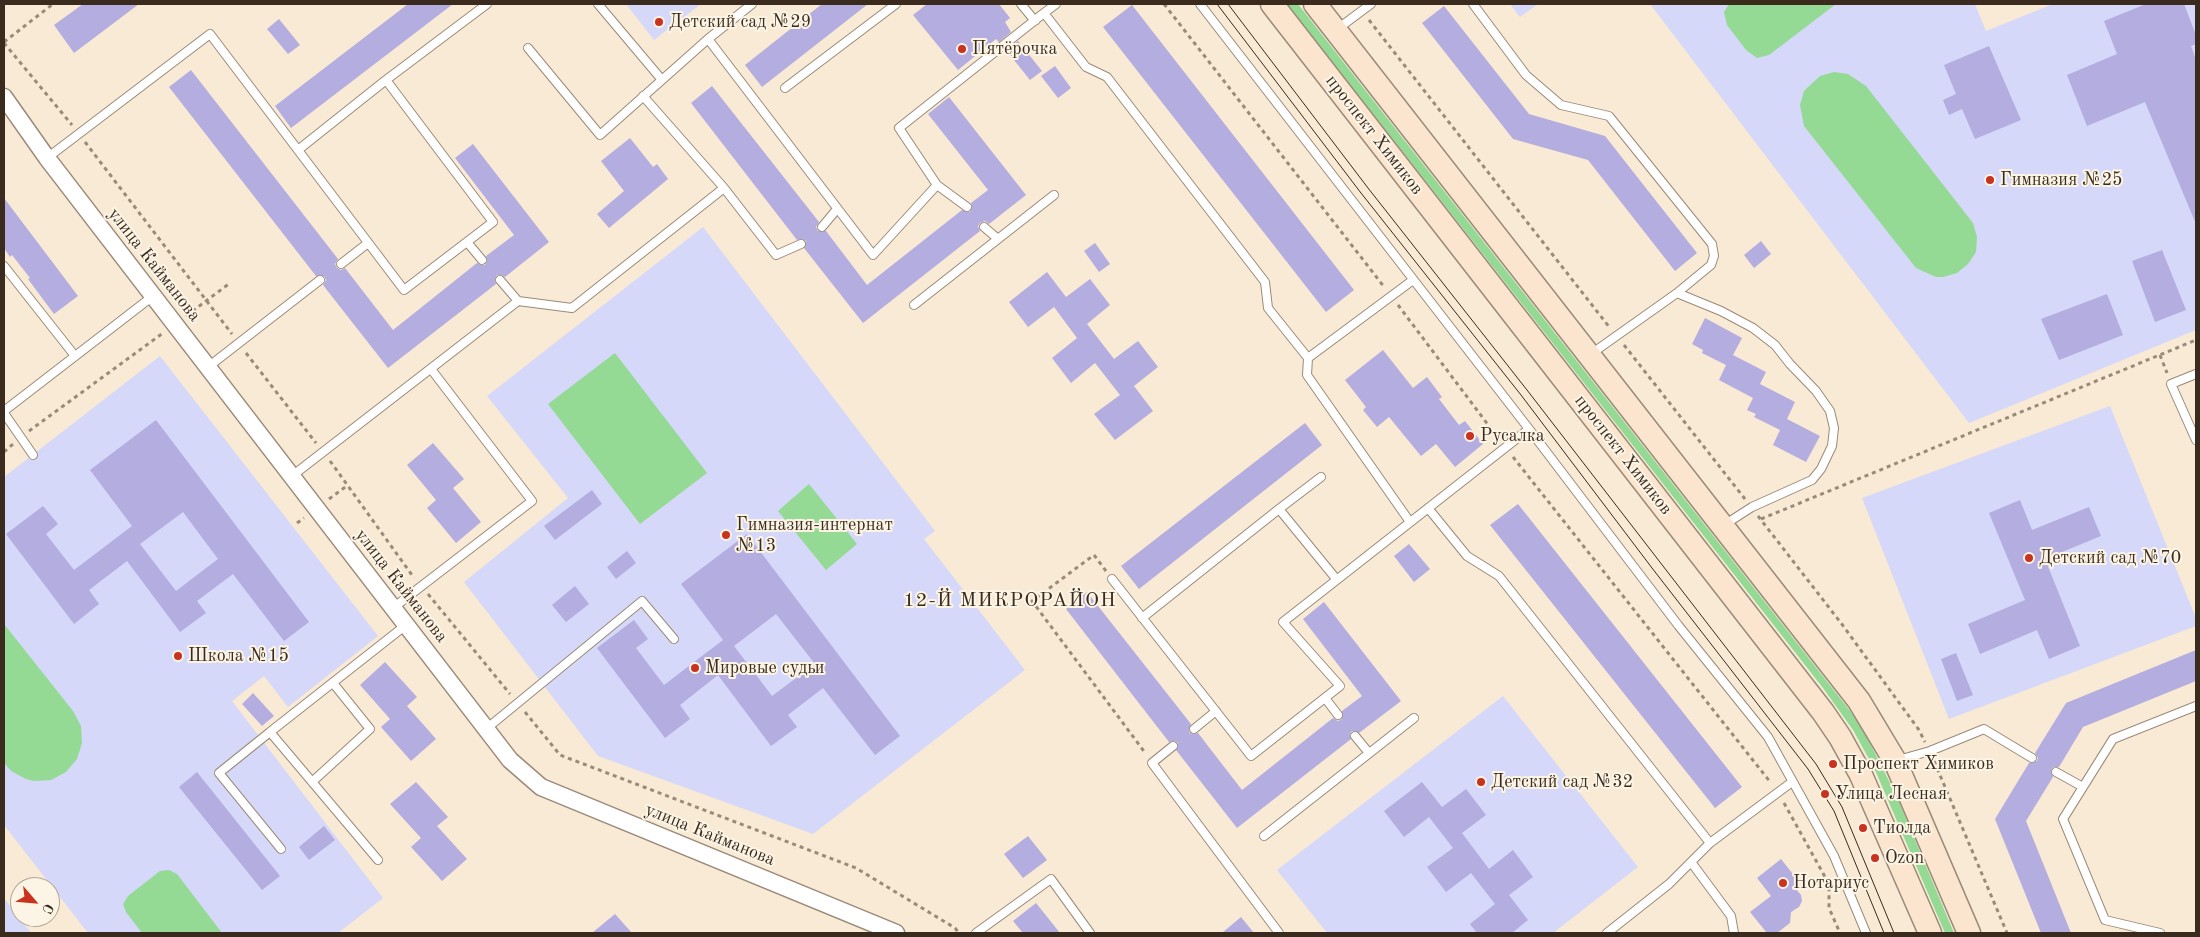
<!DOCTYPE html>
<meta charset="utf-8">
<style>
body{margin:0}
#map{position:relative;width:2200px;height:937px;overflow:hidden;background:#f8ead4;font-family:"Old Standard TT",serif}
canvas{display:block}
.frame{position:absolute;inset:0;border:5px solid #3b2a1e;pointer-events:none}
.north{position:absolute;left:10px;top:877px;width:50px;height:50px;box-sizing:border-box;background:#fcf5e5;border:1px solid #afa495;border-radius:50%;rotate:117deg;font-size:14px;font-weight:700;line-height:20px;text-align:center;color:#3b2a1e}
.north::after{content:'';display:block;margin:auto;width:18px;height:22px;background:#c8321e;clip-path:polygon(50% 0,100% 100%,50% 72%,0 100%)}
</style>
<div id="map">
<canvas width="2200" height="937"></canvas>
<div class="frame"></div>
<div class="north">С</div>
</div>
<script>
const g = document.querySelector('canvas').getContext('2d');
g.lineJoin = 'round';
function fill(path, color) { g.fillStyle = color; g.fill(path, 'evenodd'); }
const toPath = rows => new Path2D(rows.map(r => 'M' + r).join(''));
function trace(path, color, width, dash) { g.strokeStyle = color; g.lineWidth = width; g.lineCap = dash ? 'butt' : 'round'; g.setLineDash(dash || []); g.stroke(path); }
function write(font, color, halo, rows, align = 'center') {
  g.font = font + ' "Old Standard TT",serif'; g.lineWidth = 4; g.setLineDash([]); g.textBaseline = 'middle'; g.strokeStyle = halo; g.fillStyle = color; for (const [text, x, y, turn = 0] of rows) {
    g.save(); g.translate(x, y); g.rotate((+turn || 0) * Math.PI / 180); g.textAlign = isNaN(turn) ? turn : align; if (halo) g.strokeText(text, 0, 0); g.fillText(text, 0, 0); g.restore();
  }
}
const built = toPath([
 [626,4,701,4,654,40],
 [1510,4,1538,4,1520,17],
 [1650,4,1975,4,1986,31,2053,4,2196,4,2196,330,1969,423],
 [703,227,935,531,924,539,1025,670,813,834,598,756,464,582,568,498,487,396],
 [160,356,378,636,288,707,264,676,232,701,383,898,338,933,88,933,4,825,4,477],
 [2110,406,2196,618,2196,626,1949,719,1862,498],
 [1503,696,1638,867,1553,933,1327,933,1277,870],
 [4,898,31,933,4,933]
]);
const green = toPath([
 [1287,4,1298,4,1861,725,1897,797,1954,933,1945,933,1875,770,1853,730,1823,688],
 [1729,4,1836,4,1769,55,1757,58,1746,50,1727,25,1724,12],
 [1834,72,1848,74,1866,86,1973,223,1977,237,1976,252,1968,264,1957,273,1943,277,1936,277,1916,268,1804,126,1800,105,1804,91,1820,76],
 [615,353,707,473,640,524,548,404],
 [809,484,857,544,826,570,778,511],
 [4,624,73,711,81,726,82,743,77,759,66,772,51,780,34,781,26,779,11,771,4,763],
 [169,870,177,874,222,933,142,933,126,912,123,904,128,896,160,871]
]);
const building = toPath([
 [83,4,139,4,74,53,54,25],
 [408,4,453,4,291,128,275,106],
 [822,4,868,4,762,87,745,65],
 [927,4,999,4,1010,18,1005,22,1011,32,999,42,996,39,958,70,913,15],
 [2146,4,2184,4,2196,35,2196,44,2191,46,2196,60,2196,224,2145,102,2087,126,2067,75,2117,54,2104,21],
 [1132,5,1354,290,1326,312,1103,27],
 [1444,6,1529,114,1605,136,1697,253,1675,271,1588,160,1513,139,1422,23],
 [279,19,300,45,288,54,267,29],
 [1018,41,1042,71,1030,80,1006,50],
 [1989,46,2021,120,1975,139,1962,109,1949,115,1943,100,1956,94,1944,65],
 [1055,66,1071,88,1058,98,1041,76],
 [191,70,338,259,335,264,337,268,341,270,345,268,393,330,477,263,481,265,485,265,487,261,486,256,514,235,455,158,473,144,549,242,505,277,501,275,497,275,495,279,496,284,388,368,323,285,326,280,324,276,316,276,169,87],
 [712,86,819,222,816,227,818,231,826,231,867,285,962,210,970,212,972,208,971,203,988,190,928,114,949,97,1026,195,989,224,985,221,980,223,978,226,980,231,863,323,804,248,806,241,802,239,797,240,691,103],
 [630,138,653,167,657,164,668,179,609,228,597,214,624,191,601,161],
 [4,198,78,296,54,314,28,279,30,278,12,255,10,257,4,248],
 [1761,241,1771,254,1754,268,1744,255],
 [1095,243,1110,264,1099,272,1084,251],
 [2162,250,2186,310,2155,322,2132,261],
 [1047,272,1066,297,1090,279,1110,305,1087,324,1114,359,1138,341,1158,367,1134,386,1153,411,1115,440,1094,414,1120,395,1095,363,1071,383,1052,358,1077,338,1054,307,1028,327,1009,302],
 [2107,294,2123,335,2059,360,2041,319],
 [1705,318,1742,338,1733,355,1766,372,1760,384,1795,402,1787,419,1820,436,1806,462,1773,445,1780,430,1754,417,1756,414,1747,410,1753,398,1719,380,1726,365,1702,353,1703,350,1692,344],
 [1383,350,1413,388,1427,377,1442,397,1439,399,1459,425,1465,421,1483,444,1455,467,1436,444,1421,456,1389,417,1377,427,1363,410,1366,407,1345,380],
 [156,420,309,622,284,641,233,574,197,601,206,613,180,632,127,561,89,590,99,604,74,624,6,534,43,506,58,524,46,534,74,570,132,526,90,470],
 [183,512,218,559,176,591,140,544],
 [1305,423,1322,445,1139,589,1121,566],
 [433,443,464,479,453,488,481,522,456,543,427,508,436,500,407,465],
 [592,490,602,504,555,540,544,526],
 [2020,500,2032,530,2089,507,2101,536,2045,559,2080,646,2049,659,2037,630,1980,654,1968,624,2025,600,1989,513],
 [1518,504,1742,787,1715,808,1490,525],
 [747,534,900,736,875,755,823,688,788,715,797,727,771,746,718,675,680,705,690,719,665,738,597,648,634,620,648,639,636,648,664,685,723,640,681,584],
 [776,614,815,664,772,696,734,646],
 [1409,544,1430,569,1414,582,1394,556],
 [627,551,636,563,616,579,607,567],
 [575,586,589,604,566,622,552,605],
 [1087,592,1191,724,1189,732,1192,734,1198,733,1242,790,1333,718,1338,721,1342,719,1342,711,1362,696,1303,619,1324,602,1401,701,1359,733,1352,731,1350,734,1351,739,1237,828,1176,750,1178,743,1175,741,1169,742,1066,609],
 [2196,650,2196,681,2083,727,2059,767,2054,767,2051,770,2053,777,2026,821,2071,933,2041,933,1995,819,2029,763,2037,761,2038,758,2035,753,2066,703],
 [1956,653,1973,695,1957,701,1941,659],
 [385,662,417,697,407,706,436,739,411,761,381,727,390,719,360,685],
 [253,693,274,716,262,726,242,704],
 [197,772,280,876,262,890,179,787],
 [416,782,448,817,437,826,467,859,442,881,411,847,421,838,390,804],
 [1422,782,1442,807,1466,789,1486,815,1462,833,1489,869,1513,850,1533,877,1509,895,1528,920,1512,933,1477,933,1470,924,1495,904,1471,873,1446,892,1427,867,1453,848,1429,817,1404,837,1384,811],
 [324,826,335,840,309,860,299,847],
 [1028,836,1047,860,1023,878,1004,854],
 [1781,859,1796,878,1795,888,1801,895,1802,901,1799,907,1791,912,1790,923,1777,933,1767,933,1750,912,1771,896,1757,878],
 [1036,903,1060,933,1023,933,1013,921],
 [615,914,632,933,592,933],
 [1241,917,1254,933,1222,933]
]);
const path = toPath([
 [1164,4,1385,288],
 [1369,20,1610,328],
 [4,42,53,4],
 [4,43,72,125],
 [85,142,232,334],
 [1398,305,1498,438],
 [186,316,230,283],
 [1624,345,1745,499],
 [246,353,316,443],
 [2160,355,2167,373],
 [29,431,163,333],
 [4,452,13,444],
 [1513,457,1771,783],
 [330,461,414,578],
 [329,499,348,485],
 [1758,516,1841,623,1919,730,1925,742],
 [1761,519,2196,340],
 [297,523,304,518],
 [1106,571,1094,555,1032,601,1146,754],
 [428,594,510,694],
 [525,712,560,755,856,868,955,928,959,933],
 [1934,761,2007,933],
 [1784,803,1829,884,1829,908,1840,933]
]);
const lane = toPath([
 [598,4,662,80],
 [1021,4,1035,21],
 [1056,4,1044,13,1086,67,1107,77,1265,282,1268,308,1308,358,1307,375,1410,522],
 [1200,4,1529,429,1678,625,1768,737,1834,856,1866,933],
 [1473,4,1526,75,1561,105,1609,116,1712,244,1714,256,1711,265,1677,293],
 [1336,30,1371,4],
 [708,39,752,4],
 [528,48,600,135,708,39,873,255,937,185,899,128,1044,13],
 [785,88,896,4],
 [643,96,724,188,776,255,801,244],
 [298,150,386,80],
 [47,158,210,34,404,290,493,222,386,80,487,4],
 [937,185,967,207],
 [822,227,837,209],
 [984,227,998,239],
 [467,242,482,260],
 [341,264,368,243],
 [4,266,75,356],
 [500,280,518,301],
 [914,305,1054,195],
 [1591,354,1677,293,1721,311,1753,328,1775,345,1790,364,1816,391,1830,411,1834,428,1832,446,1821,469,1812,480,1752,507,1724,525],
 [1308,358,1413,280],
 [208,367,320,280],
 [2196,374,2171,384,2196,440],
 [4,411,153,296],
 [4,413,33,455],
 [292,476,518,301,572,308,724,188],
 [1428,508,1467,556,1499,576,1710,843,1792,782],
 [1279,509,1321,477],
 [1112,579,1251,756,1340,686,1283,622,1529,429],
 [393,608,532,501,431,369],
 [1142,618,1279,509,1337,580],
 [1325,698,1338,715],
 [486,729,642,601,674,639],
 [1194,729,1216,711],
 [270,732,219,773,281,849],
 [1355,736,1369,753],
 [1173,746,1152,763,1279,933],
 [1898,760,1930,751,1984,729,2032,758],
 [2056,772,2083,787],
 [312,782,370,729,333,683],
 [1264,836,1414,718],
 [378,860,270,732,406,625],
 [1691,862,1710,843],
 [976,933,1051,879,1090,933],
 [1607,933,1669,884,1691,862,1731,916,1734,933],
 [2160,933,2105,920,2063,819,2113,739,2196,706]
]);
const street = toPath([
 [4,97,47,158,510,760,541,787,896,933]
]);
const secondary = toPath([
 [1272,4,1823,712,1840,737,1861,775,1930,933],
 [1315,4,1859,701,1895,761,1969,933]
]);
const tram = toPath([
 [1217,4,1361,193,1521,395,1652,568,1808,769,1834,811,1884,933],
 [1228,4,1368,188,1527,390,1816,764,1842,807,1894,933]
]);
const markers = [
 [659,22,5,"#c8321e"],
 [962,49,5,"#c8321e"],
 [1990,180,5,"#c8321e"],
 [1470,436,5,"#c8321e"],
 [726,535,5,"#c8321e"],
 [2029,558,5,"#c8321e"],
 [178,656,5,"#c8321e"],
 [695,668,5,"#c8321e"],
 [1833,764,5,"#c8321e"],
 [1481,782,5,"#c8321e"],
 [1825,794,5,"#c8321e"],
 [1863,828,5,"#c8321e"],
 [1875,858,5,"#c8321e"],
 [1783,883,5,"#c8321e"]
];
const poiNames = [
 ["Детский сад №29",669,22],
 ["Пятёрочка",972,49],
 ["Гимназия №25",2000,180],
 ["Русалка",1480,436],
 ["Гимназия-интернат",736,525],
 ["№13",736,546],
 ["Детский сад №70",2039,558],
 ["Школа №15",188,656],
 ["Мировые судьи",705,668],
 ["Проспект Химиков",1843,764],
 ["Детский сад №32",1491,782],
 ["Улица Лесная",1835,794],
 ["Тиолда",1873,828],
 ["Ozon",1885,858],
 ["Нотариус",1793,883]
];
const streetNames = [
 ["проспект Химиков",1374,135,52],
 ["улица Кайманова",154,265,52],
 ["проспект Химиков",1623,455,52],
 ["улица Кайманова",401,586,52],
 ["улица Кайманова",710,835,22]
];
const quarterNames = [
 ["12-Й МИКРОРАЙОН",1010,601]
];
fill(built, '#d5d8f9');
fill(green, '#94da94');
fill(building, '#b4addf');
trace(lane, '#9a8a79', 10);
trace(street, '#9a8a79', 19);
trace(secondary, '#9a8a79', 25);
trace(path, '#9a8a79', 3, [4, 4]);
trace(lane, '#fff', 8);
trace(street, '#fff', 16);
trace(secondary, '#fbe5cf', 22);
trace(tram, '#3b2a1e', 1);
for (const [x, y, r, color] of markers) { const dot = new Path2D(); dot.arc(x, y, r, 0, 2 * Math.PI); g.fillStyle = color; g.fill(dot); trace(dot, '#fcf5e5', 2); }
write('18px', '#3b2a1e', '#fcf5e5', poiNames, 'left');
write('18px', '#3b2a1e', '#fcf5e5', streetNames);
g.letterSpacing = '1px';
write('20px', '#3b2a1e', '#fcf5e5', quarterNames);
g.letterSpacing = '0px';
</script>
